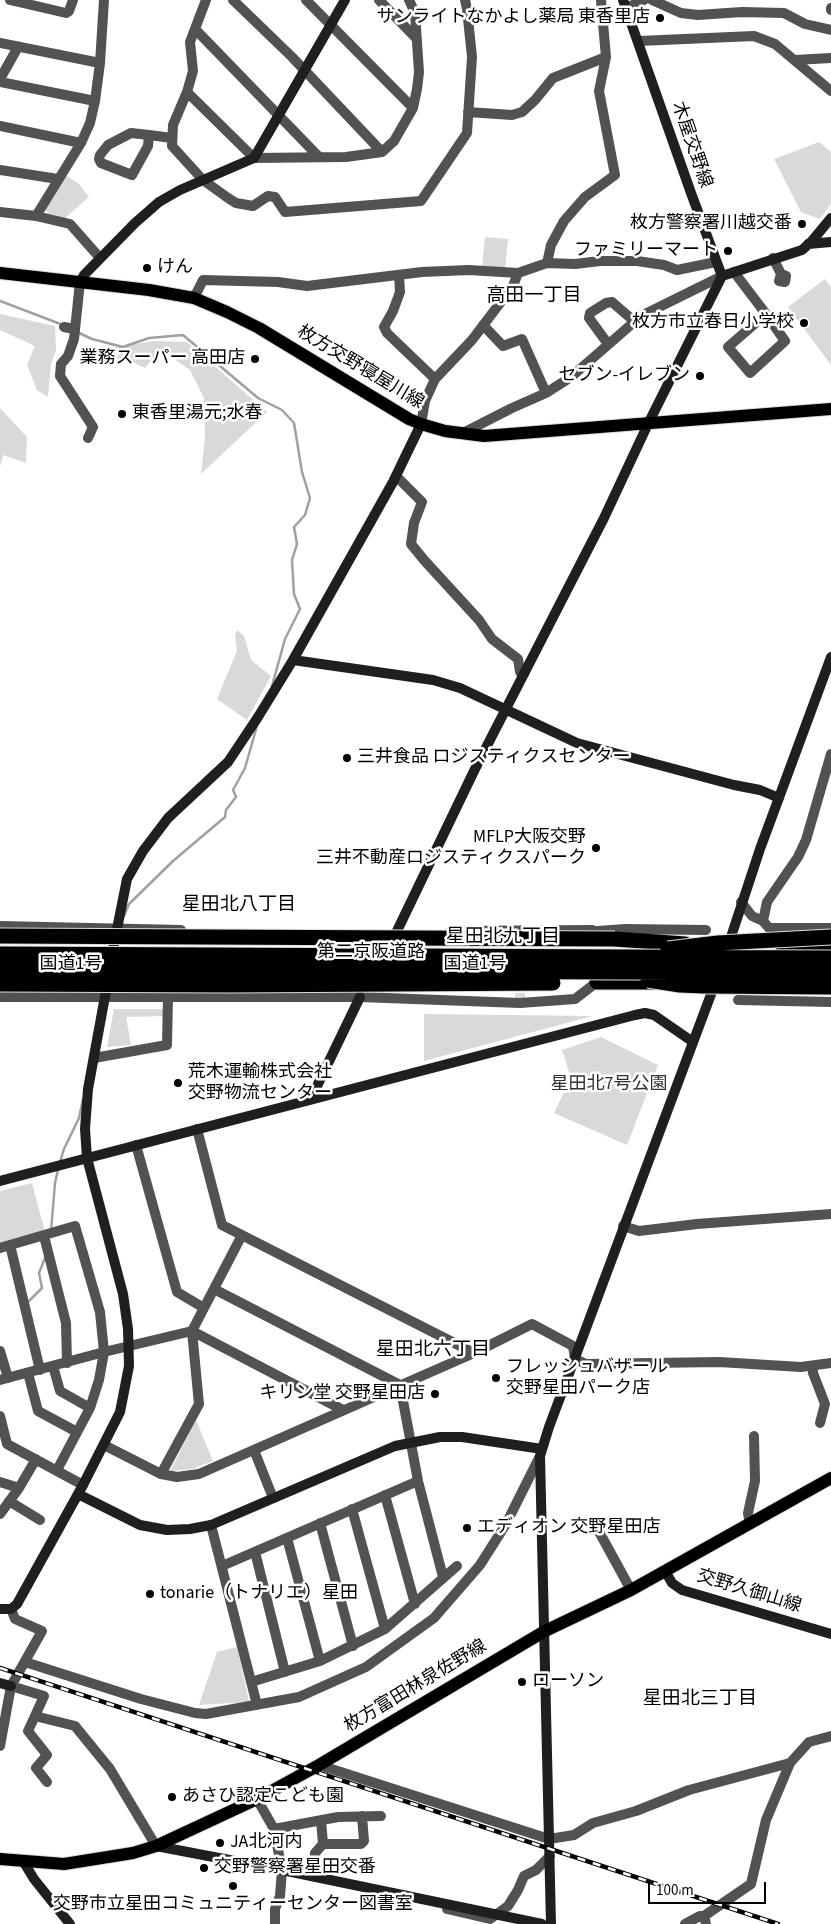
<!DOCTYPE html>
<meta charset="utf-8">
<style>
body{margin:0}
#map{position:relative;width:831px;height:1924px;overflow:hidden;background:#fff;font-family:"Source Sans 3",sans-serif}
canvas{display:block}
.scale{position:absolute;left:648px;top:1882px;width:118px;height:22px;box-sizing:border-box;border:2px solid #000;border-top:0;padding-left:6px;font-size:15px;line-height:18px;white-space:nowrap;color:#000;-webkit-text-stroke:4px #fff;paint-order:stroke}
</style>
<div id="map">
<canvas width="831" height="1924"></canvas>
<div class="scale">100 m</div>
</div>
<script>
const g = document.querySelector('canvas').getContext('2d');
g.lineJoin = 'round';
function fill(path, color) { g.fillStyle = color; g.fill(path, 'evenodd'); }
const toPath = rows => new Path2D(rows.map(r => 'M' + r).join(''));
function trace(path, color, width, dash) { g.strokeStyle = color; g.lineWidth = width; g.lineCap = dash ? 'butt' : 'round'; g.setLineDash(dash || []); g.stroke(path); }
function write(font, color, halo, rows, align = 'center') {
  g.font = font + ' "Source Sans 3","Noto Sans JP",sans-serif'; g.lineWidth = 5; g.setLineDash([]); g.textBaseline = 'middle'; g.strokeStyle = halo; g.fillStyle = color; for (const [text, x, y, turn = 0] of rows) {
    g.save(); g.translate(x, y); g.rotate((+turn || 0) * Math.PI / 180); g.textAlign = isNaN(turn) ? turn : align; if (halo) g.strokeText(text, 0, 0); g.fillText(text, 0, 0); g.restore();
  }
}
const green = toPath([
 [819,142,831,152,831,204,820,219,801,212,774,159],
 [65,175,78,183,89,197,65,218,49,214,44,208],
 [485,237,508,239,505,269,482,267],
 [825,279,831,287,831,365,788,307],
 [0,314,55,326,56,351,51,363,48,397,37,390,27,365,35,346,0,330],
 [155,341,187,342,267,412,201,474,205,438,204,398,190,370,161,350,145,368,124,358,82,362,82,347,95,350],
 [0,408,27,437,26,463,3,455,0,467],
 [237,630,244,636,251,660,271,676,247,720,217,699,237,651,235,635],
 [114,1009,164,1009,163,1016,126,1017,131,1045,107,1047],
 [424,1014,593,1016,424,1061],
 [601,1037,658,1065,627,1145,554,1113,571,1078,562,1050],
 [32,1183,45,1232,0,1244,0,1191],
 [196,1420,213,1461,192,1469,170,1471],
 [237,1647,249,1702,199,1705,217,1652]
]);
const stream = toPath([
 [0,301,63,325],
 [77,332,92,339,123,347,149,338,183,335,258,398,282,410,294,423,302,472,310,498,305,515,294,527,297,544,292,560,294,594,300,609,285,639,272,686],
 [124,916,129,904,173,861,225,817,226,810,236,797,233,790,245,768,257,726],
 [60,1162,64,1149,79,1118,83,1099],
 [51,1231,55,1183,58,1170],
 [27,1303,42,1288,39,1273,45,1258]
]);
const streetTunnel = toPath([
 [520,978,520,1003]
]);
const street = toPath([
 [10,0,66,13,69,11,73,0],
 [206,0,190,42,193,71,187,92,173,125,172,146,203,180,228,198,236,203,253,206,268,196,275,197,285,212,421,201,467,133,472,57,467,9,465,0],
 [233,0,292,57,382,152],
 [306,0,413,108],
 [379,0,416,38],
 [652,0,681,13,698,15,742,12,784,13,805,24,831,30],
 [626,8,644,0],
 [831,8,831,10],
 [195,29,319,157],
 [639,41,754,36,775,44,831,91],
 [0,43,100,63],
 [795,60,831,58],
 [0,79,18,47],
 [0,82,95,101,90,123,81,143,36,216,0,212],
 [187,92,254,158,346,157,382,152,394,141,413,108,417,89,419,72,415,13,409,0],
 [95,101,100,63,104,0],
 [468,112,512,115,522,112,535,100,553,78,606,57],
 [0,126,81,143],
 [149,135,148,146,132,175,101,163,99,159,100,155,108,145,131,133,149,135,172,138],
 [0,170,58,179],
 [36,216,70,224,100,258],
 [773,258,781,274,786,276,785,282,779,281,781,274],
 [547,263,551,245,564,221,585,197,615,175,599,91,606,57,601,0],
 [734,272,766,314,785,341,750,373,728,347,766,314],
 [399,275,400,292,393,311,384,327,387,333,435,379],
 [80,282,74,339,68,356,61,364,60,376,93,427,88,438],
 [194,298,203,280,278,282,307,286,422,272,469,270,518,273,547,263,575,264,600,261,637,261,664,265,677,270,716,262],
 [483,325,503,346,522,339,546,393],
 [64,327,75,329],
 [608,344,589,318,590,313,606,303,612,302,634,321],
 [421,424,425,401,435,379,472,340,513,286,518,273],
 [463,433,512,408,546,393,571,377,641,316,722,276],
 [396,476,422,502,414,523,411,544,424,560,479,620,492,639,518,659,520,672,524,674],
 [831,754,806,840,798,857,767,902,763,921,769,928,831,928],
 [741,902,752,916,763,921],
 [0,926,181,930],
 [451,931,592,930,610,937],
 [598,931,625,929,706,930],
 [0,997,360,997,520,1003,575,999,597,982],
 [738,1000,831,1002],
 [94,1058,167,1045,168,997],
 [197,1129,222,1225,474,1353],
 [136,1145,177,1292,204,1308],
 [623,1226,639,1231,697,1224,831,1214],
 [44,1236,66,1323,67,1363],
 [10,1245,40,1370],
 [0,1248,75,1226,100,1312,104,1352,99,1380,90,1408,57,1470],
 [214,1289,400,1385,418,1481,443,1577],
 [0,1351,8,1378],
 [53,1366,60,1391,90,1408],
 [813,1366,813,1373,825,1404,820,1423],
 [28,1373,38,1411,77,1432],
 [0,1380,104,1352,192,1331,343,1410],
 [0,1416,7,1444,83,1485],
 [104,1445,161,1474,177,1477,199,1474,474,1353,532,1324,573,1346,575,1359,586,1364,719,1362,801,1367,831,1363],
 [254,1450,273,1498],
 [161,1474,199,1404,192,1331,242,1235],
 [0,1482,19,1488],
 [385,1495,415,1604],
 [9,1501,40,1520],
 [352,1509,385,1629],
 [0,1514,19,1488,36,1459],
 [320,1523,353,1646],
 [750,1524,748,1513,755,1481,754,1436],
 [211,1525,257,1705],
 [597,1528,631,1590],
 [287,1538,320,1661],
 [255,1552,285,1672],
 [222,1566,418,1481],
 [25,1662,141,1699,195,1713,206,1714,299,1697,366,1667,434,1618,480,1565,506,1524,540,1456],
 [251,1682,320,1661,385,1629,457,1566],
 [11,1686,44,1696,35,1716,75,1726,110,1769,156,1846],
 [35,1716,28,1731,47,1755,36,1768,47,1782],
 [0,1746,11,1686,42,1631,15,1619,11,1609],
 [319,1765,549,1839,574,1835,593,1823,636,1811,689,1790,790,1763],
 [257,1799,274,1829,282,1870,280,1896,275,1909,275,1924],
 [274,1829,338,1817,381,1816],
 [323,1844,361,1844,364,1841,362,1816],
 [317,1877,315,1853,323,1844,321,1820],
 [447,1909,490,1919,508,1906,518,1890,524,1876,536,1870,550,1856],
 [704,1916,751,1884,766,1820,790,1763,809,1742,831,1736],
 [685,1924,700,1916,704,1916,706,1924]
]);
const secondary = toPath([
 [623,0,691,193,722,276],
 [808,244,831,242],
 [722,276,802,250,812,241,831,218],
 [80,282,84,275,135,223,159,202,180,190,254,158,345,0],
 [293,660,393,482,421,424],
 [396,933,474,771,604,518,648,424,722,276],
 [728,946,760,849,831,657],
 [111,959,127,879,143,851,168,818,228,762,258,717,293,660,433,680,460,688,577,743,734,785,760,790,779,798],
 [316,1098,316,1091,318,1084,360,997],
 [0,1181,635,1015,645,1013,654,1015,693,1042],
 [78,1494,140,1525,167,1530,190,1529,211,1525,395,1446,440,1437,462,1437,542,1449],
 [665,1571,672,1583,682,1590,831,1634],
 [0,1609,11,1609,17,1604,83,1485,120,1412,129,1366,128,1329,123,1294,87,1158,85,1129,88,1089,108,980],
 [0,1683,11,1686],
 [156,1846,282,1870,542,1924],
 [23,1861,34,1879,70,1924],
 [551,1924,540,1456,549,1427,716,981]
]);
const primary = toPath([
 [0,273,149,290,194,298,227,312,259,328,409,419,421,424,445,431,484,436,831,409],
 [0,1859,64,1864,133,1853,156,1846,257,1799,319,1765,545,1631,631,1590,831,1478]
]);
const highway = toPath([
 [615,939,685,944],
 [783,946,831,946],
 [597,982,660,982]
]);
const rail = toPath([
 [0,1668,778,1924]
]);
const highwayBridge = toPath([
 [0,936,615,939],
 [668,949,718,943,831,937],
 [0,954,831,958],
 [0,969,831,973],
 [648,980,680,985,704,986,831,987],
 [0,984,230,985,553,983]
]);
const markers = [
 [660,18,5,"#000"],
 [802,224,5,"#000"],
 [728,251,5,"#000"],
 [147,268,5,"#000"],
 [804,323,5,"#000"],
 [255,359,5,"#000"],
 [700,376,5,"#000"],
 [122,414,5,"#000"],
 [347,758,5,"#000"],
 [596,848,5,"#000"],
 [178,1083,5,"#000"],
 [496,1378,5,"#000"],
 [435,1394,5,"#000"],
 [467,1528,5,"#000"],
 [150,1594,5,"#000"],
 [522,1682,5,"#000"],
 [172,1797,5,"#000"],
 [220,1843,5,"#000"],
 [204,1868,5,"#000"],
 [233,1886,5,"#000"]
];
const poiNames = [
 ["サンライトなかよし薬局 東香里店",650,18,"right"],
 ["枚方警察署川越交番",792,224,"right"],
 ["ファミリーマート",718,251,"right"],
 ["けん",157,268],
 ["枚方市立春日小学校",794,323,"right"],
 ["業務スーパー 高田店",245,359,"right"],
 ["セブン-イレブン",690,376,"right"],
 ["東香里湯元;水春",132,414],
 ["三井食品 ロジスティクスセンター",357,758],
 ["MFLP大阪交野",586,838,"right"],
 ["三井不動産ロジスティクスパーク",586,859,"right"],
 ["荒木運輸株式会社",188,1073],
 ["交野物流センター",188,1094],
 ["フレッシュバザール",506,1368],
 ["交野星田パーク店",506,1389],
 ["キリン堂 交野星田店",425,1394,"right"],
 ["エディオン 交野星田店",477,1528],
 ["tonarie（トナリエ）星田",160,1594],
 ["ローソン",532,1682],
 ["あさひ認定こども園",182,1797],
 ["JA北河内",230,1843],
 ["交野警察署星田交番",214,1868],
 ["交野市立星田コミュニティーセンター図書室",233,1905,"center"]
];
const streetNames = [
 ["木屋交野線",691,145,71],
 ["枚方交野寝屋川線",360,368,31],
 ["第二京阪道路",371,953],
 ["国道1号",71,965],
 ["国道1号",475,965],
 ["交野久御山線",749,1592,17],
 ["枚方富田林泉佐野線",416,1687,-31]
];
const parkNames = [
 ["星田北7号公園",609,1085]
];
const neighbourhoodNames = [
 ["高田一丁目",534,297],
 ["星田北八丁目",239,906],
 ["星田北九丁目",503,938],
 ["星田北六丁目",433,1351],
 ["星田北三丁目",700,1700]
];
fill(green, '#d9d9d9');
trace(stream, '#a0a0a0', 2.5);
trace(streetTunnel, '#d9d9d9', 10, [10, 5]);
trace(primary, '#dbdbdb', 14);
trace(highway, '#dbdbdb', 17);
trace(street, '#525252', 10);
trace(secondary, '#1f1f1f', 10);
trace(primary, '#000', 12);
trace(highway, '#000', 15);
trace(rail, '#000', 4.5);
trace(rail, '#fff', 2.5, [8]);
trace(highwayBridge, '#dbdbdb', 17, []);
trace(highwayBridge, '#000', 15);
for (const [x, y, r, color] of markers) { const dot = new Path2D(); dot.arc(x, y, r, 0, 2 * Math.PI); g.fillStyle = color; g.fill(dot); trace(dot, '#fff', 2); }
write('18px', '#000', '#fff', poiNames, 'left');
write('18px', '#000', '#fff', streetNames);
write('18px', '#303030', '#fff', parkNames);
write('19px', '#000', '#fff', neighbourhoodNames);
</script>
